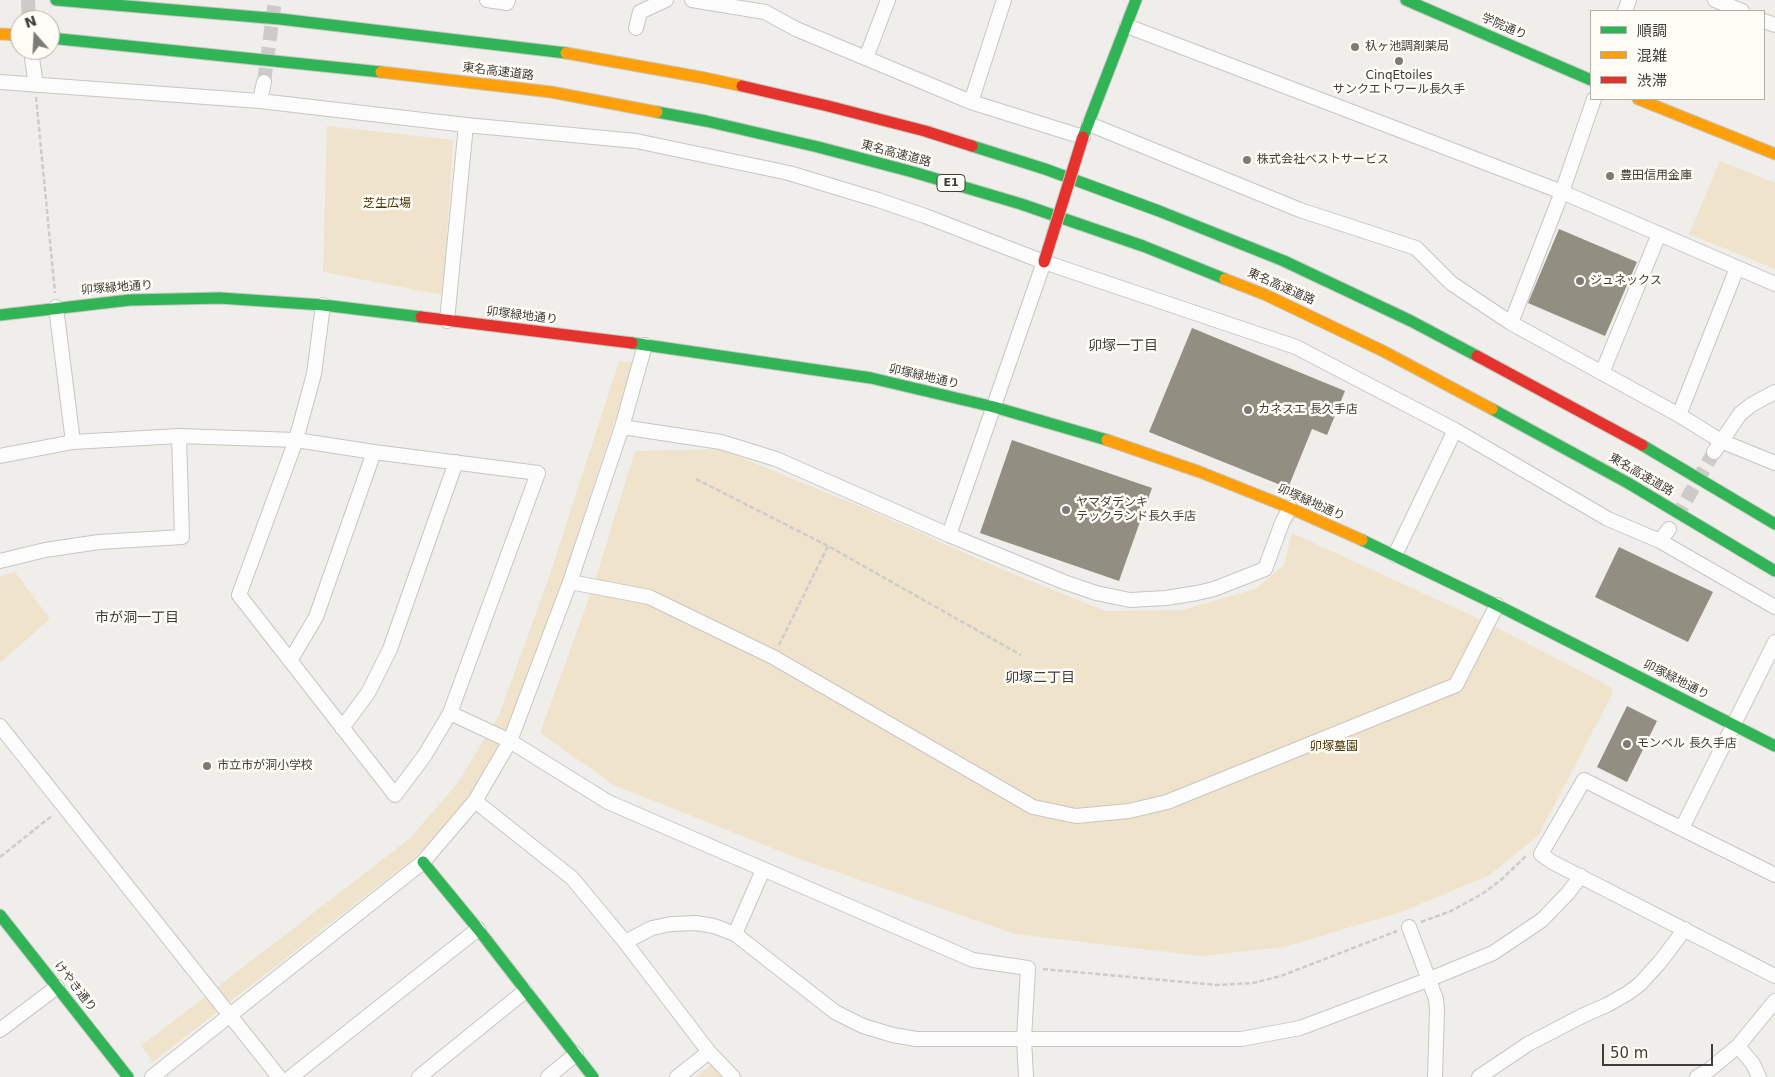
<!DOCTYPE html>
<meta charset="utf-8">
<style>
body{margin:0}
#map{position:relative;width:1775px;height:1077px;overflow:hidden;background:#efeeea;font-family:"DejaVu Sans","Noto Sans JP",sans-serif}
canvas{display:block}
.legend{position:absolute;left:1590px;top:10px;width:175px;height:90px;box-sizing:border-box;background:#fffcf6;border:1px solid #b2b0ab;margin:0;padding:6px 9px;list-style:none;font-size:15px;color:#3e3d3a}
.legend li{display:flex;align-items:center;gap:10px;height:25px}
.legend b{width:25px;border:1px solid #b2b0ab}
.north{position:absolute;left:10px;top:10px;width:50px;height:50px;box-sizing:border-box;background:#fffcf6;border:1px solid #b2b0ab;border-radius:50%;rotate:341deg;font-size:14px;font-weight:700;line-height:20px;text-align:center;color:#3e3d3a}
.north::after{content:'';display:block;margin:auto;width:18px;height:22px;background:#7c7b78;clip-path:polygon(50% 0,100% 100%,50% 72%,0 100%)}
.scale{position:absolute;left:1602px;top:1044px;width:111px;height:22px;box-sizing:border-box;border:2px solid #3e3d3a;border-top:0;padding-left:6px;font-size:15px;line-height:18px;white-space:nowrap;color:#3e3d3a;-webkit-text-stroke:4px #fffcf6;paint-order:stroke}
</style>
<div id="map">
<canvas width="1775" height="1077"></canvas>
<ul class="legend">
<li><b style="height:6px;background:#30b455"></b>順調</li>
<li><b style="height:6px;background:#ff9f0a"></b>混雑</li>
<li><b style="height:6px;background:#e5322d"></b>渋滞</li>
</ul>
<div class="north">N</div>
<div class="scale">50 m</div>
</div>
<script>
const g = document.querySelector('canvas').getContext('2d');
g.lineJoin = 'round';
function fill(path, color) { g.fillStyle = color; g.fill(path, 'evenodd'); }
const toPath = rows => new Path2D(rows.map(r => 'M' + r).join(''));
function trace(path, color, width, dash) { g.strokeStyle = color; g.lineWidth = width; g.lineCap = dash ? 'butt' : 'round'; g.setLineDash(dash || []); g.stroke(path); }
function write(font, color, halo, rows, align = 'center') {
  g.font = font + ' "DejaVu Sans","Noto Sans JP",sans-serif'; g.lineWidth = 5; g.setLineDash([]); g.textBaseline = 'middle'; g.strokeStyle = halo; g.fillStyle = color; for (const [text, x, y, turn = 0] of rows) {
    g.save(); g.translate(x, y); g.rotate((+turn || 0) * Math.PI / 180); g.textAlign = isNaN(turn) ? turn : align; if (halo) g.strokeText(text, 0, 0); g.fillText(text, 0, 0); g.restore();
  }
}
const green = toPath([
 [327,126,453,140,443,295,323,272],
 [1720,161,1775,183,1775,269,1689,234],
 [619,361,634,362,562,582,512,724,471,796,419,854,153,1062,141,1046,409,839,457,784,499,715,549,577],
 [720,449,876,513,994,566,1105,611,1183,610,1255,589,1284,565,1292,533,1488,623,1611,687,1613,693,1538,836,1488,876,1401,912,1284,947,1201,956,1015,934,802,860,614,785,540,733,593,587,635,451],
 [15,572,50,619,0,663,0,576],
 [715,1062,729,1077,695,1077]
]);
const building = toPath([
 [1559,229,1637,262,1605,336,1528,303],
 [1192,328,1345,391,1327,435,1312,429,1288,488,1149,432],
 [1012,440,1152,488,1119,581,980,533],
 [1619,547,1713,592,1688,642,1595,597],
 [1627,706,1657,721,1627,782,1597,767]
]);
const streetTunnel = toPath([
 [28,0,29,20],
 [264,82,275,0],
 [1676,518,1714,452]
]);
const path = toPath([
 [36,97,55,293],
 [696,479,828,546,1021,655],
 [779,645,828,546],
 [0,857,53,815],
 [1421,922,1451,911,1482,894,1501,880,1527,855],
 [1043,969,1217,985,1253,983,1281,976,1397,931]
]);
const street = toPath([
 [487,0,507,3,508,0],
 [692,0,765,12,796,29,971,102,1083,137],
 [1715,0,1742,11],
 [1625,11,1629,0],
 [1764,21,1775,25],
 [1127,26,1562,192,1775,284],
 [636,28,640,12,666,0],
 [32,58,36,85],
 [866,58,888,0],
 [0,82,260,101,264,82],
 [260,101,466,125,636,141,789,173,878,200,925,216,1044,262,1296,347,1455,430,1608,519,1660,541,1775,607],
 [971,102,1004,0],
 [1089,124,1300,210,1416,248,1451,283,1511,323,1679,415,1721,441,1775,463],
 [56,307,73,442],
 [447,321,466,125],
 [1511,323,1562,192,1594,99],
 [1602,373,1659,234],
 [1679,415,1737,268],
 [622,427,721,442,776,459,949,535,1064,582,1096,593,1130,600,1166,598,1197,593,1214,589,1265,569,1282,523,1290,508],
 [1714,452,1740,414,1751,405,1775,392],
 [0,456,73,442,179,436,296,440,374,452,538,473,450,713,425,755,395,795,239,595,296,440,314,374,323,305],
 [949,535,1044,262],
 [1660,541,1669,529],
 [1395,555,1455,430],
 [0,561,45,550,99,542,182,537,179,436],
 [570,582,649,597,773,657,1033,807,1076,816,1129,811,1167,802,1456,685,1497,605],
 [290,661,316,617,374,452],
 [450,713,510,741,608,802,973,960,1028,968,1024,1039,1026,1077],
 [0,726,279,1077],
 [342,728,368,693,390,649,456,462],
 [475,801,572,878,625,942,709,1052,733,1077],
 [1682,828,1775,642],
 [1775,875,1584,780,1541,854,1552,862,1775,976],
 [1409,927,1436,999,1437,1011,1435,1077],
 [735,934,763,870],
 [625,942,652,928,671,924,696,923,714,926,735,934,835,1012,863,1026,893,1035,916,1039,1241,1039,1300,1028,1430,979,1493,953,1542,920,1568,893,1581,876],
 [0,1030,57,987],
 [1738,1046,1753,1064,1759,1077],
 [152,1077,423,862,475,801,510,741,570,582,622,427,645,345],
 [291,1077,478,929],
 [419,1077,525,991],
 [548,1077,576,1054],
 [677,1077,709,1052],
 [1479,1077,1528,1044,1584,1015,1607,1005,1628,993,1640,984,1660,962,1685,929],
 [1697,1077,1709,1070,1738,1046,1775,1001]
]);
const fast = toPath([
 [56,0,280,19,566,53],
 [1406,0,1591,80],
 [50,38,381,72],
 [657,112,706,121,818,147,913,172,1021,204,1143,246,1225,279],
 [1083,137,1136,0],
 [972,146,1045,169,1159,211,1284,261,1411,321,1477,356],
 [0,315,130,300,220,298,323,305,421,317],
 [632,343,871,378,994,407,1107,440],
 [1492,409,1628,483,1775,571],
 [1642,445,1775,524],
 [1362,540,1497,605,1775,746],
 [423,862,478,929,593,1077],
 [0,915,128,1077]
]);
const slow = toPath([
 [0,34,20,35],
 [566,53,705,78,742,86],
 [381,72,551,92,657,112],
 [1638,99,1775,154],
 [1225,279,1266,295,1383,351,1492,409],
 [1107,440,1200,472,1290,508,1362,540]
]);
const jam = toPath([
 [742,86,828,106,925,131,972,146],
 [421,317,632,343],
 [1477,356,1642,445]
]);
const jamBridge = toPath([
 [1044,262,1083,137]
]);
const markers = [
 [1355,47,5,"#7c7b78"],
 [1399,61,5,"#7c7b78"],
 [1247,160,5,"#7c7b78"],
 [1610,176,5,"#7c7b78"],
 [1580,281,5,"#7c7b78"],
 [1248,410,5,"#7c7b78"],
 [1066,510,5,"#7c7b78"],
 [1627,744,5,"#7c7b78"],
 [207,766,5,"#7c7b78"]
];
const shields = [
 [951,183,28]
];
const shieldNames = [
 ["E1",951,183]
];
const streetNames = [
 ["学院通り",1504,27,23],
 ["東名高速道路",498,72,7],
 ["東名高速道路",896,154,15],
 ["東名高速道路",1281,287,24],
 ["卯塚緑地通り",117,288,-4],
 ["卯塚緑地通り",522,316,7],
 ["卯塚緑地通り",924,377,13],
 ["東名高速道路",1641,475,30],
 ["卯塚緑地通り",1311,503,24],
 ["卯塚緑地通り",1676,680,27],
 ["けやき通り",75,987,52]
];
const poiNames = [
 ["杁ヶ池調剤薬局",1365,47],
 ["CinqEtoiles",1399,76,"center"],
 ["サンクエトワール長久手",1399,90,"center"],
 ["株式会社ベストサービス",1257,160],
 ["豊田信用金庫",1620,176],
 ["ジュネックス",1590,281],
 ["カネスエ 長久手店",1258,410],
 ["ヤマダデンキ",1076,503],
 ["テックランド長久手店",1076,517],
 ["モンベル 長久手店",1637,744],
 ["市立市が洞小学校",217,766]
];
const parkNames = [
 ["芝生広場",387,204],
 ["卯塚墓園",1334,747]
];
const neighbourhoodNames = [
 ["卯塚一丁目",1123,346],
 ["市が洞一丁目",137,618],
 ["卯塚二丁目",1040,678]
];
fill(green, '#efe4cb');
fill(building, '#938e82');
trace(streetTunnel, '#cccbc7', 14, [14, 7]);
trace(street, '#c7c6c3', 16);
trace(fast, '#c7c6c3', 13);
trace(slow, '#c7c6c3', 13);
trace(jam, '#c7c6c3', 13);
trace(path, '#cdccca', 2.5, [5, 2.5]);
trace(street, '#fdfcfc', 14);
trace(fast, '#30b455', 11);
trace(slow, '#ff9f0a', 11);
trace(jam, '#e5322d', 11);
trace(jamBridge, '#c7c6c3', 13, []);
trace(jamBridge, '#e5322d', 11);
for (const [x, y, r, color] of markers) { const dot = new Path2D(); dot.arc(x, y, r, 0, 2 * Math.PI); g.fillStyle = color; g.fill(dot); trace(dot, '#fffcf6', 2); }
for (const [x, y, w] of shields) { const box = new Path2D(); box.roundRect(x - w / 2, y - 8.5, w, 17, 4); g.fillStyle = '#fffcf6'; g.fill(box); trace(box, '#3e3d3a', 1); }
write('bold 11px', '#3e3d3a', null, shieldNames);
write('12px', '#3e3d3a', '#fffcf6', streetNames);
write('12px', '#3e3d3a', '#fffcf6', poiNames, 'left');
write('12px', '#433205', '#fffcf6', parkNames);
write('14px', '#3e3d3a', '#fffcf6', neighbourhoodNames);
</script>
